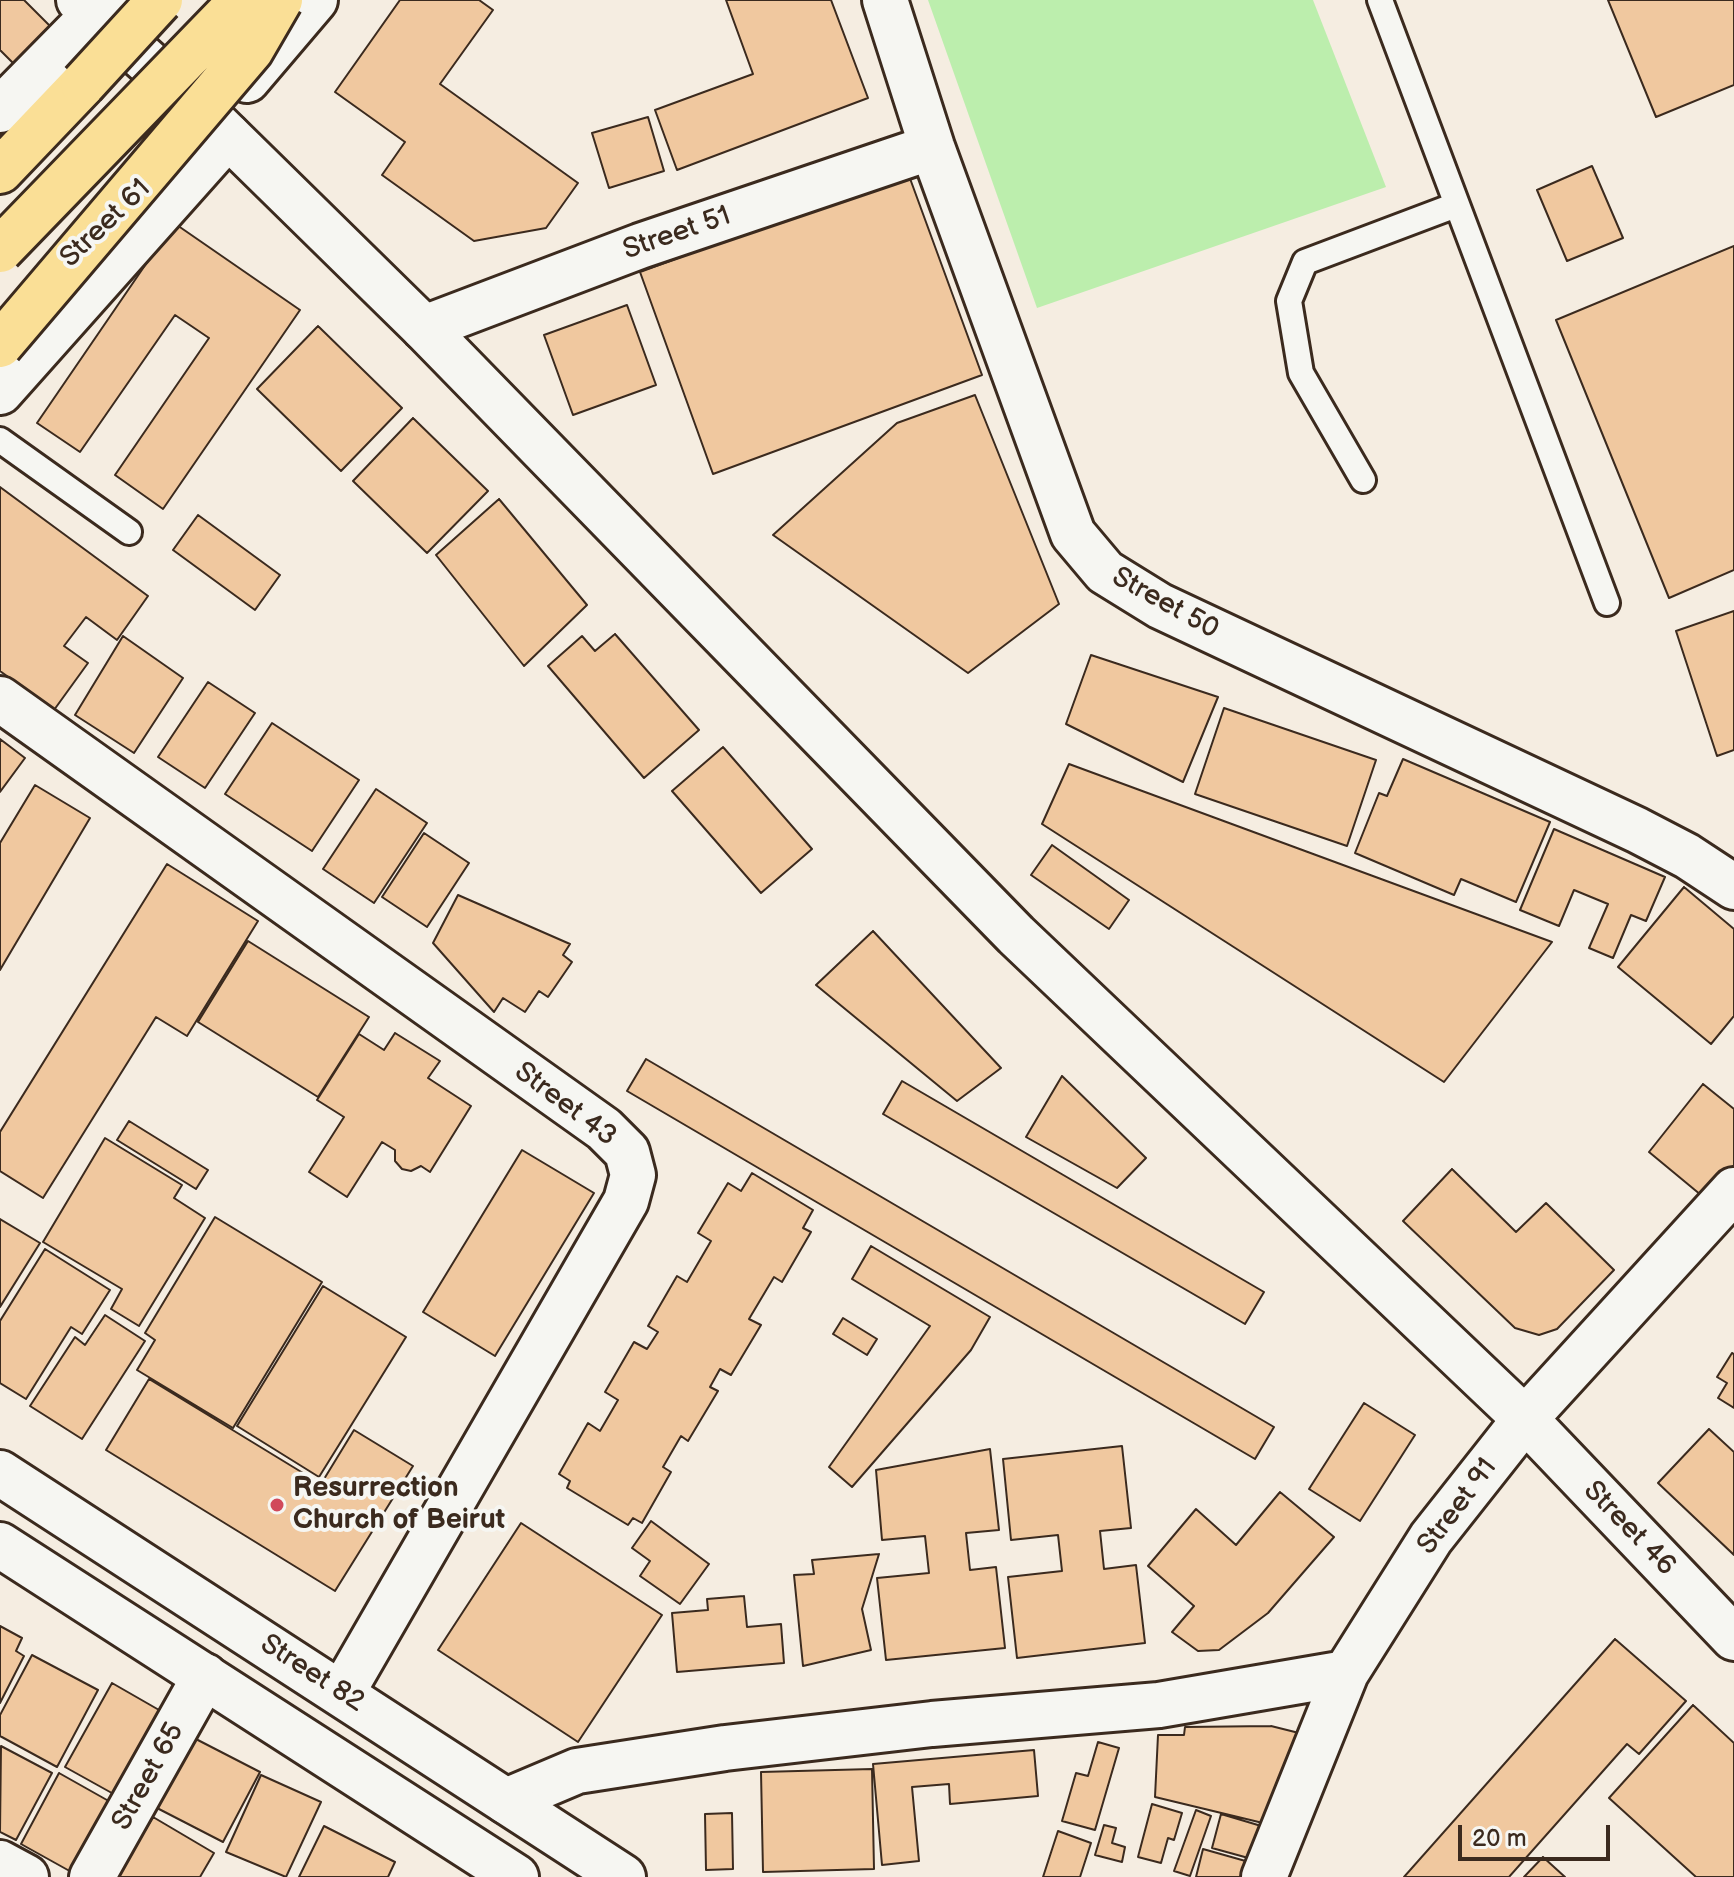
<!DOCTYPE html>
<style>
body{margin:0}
#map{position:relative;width:1734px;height:1877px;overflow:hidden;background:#f5ede1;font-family:"Balsamiq Sans",sans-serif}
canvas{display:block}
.scale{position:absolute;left:1458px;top:1825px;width:152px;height:36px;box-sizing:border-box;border:4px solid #3b2a1e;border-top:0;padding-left:10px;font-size:24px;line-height:28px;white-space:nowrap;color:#3b2a1e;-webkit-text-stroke:6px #f6f6f2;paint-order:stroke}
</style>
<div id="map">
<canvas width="1734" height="1877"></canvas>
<div class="scale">20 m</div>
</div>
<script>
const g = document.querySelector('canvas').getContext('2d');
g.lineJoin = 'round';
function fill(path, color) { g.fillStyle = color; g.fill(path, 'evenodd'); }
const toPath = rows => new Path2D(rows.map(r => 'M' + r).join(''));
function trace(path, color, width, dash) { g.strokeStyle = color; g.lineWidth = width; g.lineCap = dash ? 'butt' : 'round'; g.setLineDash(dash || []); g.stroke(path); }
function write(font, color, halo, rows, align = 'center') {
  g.font = font + ' "Balsamiq Sans",sans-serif'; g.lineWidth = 8; g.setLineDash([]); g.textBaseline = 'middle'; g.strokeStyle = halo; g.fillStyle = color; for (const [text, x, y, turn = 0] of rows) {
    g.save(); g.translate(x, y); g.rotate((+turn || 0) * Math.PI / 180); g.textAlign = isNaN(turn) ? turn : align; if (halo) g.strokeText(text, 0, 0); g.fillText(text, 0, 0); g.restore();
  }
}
const green = toPath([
 [928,0,1313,0,1386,187,1037,308]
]);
const building = toPath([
 [0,0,24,0,61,37,24,74,0,50,0,0],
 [400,0,479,0,493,10,440,84,578,183,546,228,474,241,382,175,405,142,335,92,400,0],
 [726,0,831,0,868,98,677,170,655,110,753,74,726,0],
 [1608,0,1734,0,1734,85,1656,117,1608,0],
 [648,117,664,171,609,188,592,133,648,117],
 [1592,166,1623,238,1567,261,1537,190,1592,166],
 [908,173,982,375,713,474,640,272,908,173],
 [174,223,300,310,163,509,115,475,209,338,175,315,80,452,37,423,174,223],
 [1734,246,1734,570,1669,598,1556,320,1734,246],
 [627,305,656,385,573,415,544,335,627,305],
 [318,326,402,408,341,471,257,389,318,326],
 [975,395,1059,604,968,673,773,535,897,423,975,395],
 [413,418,488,491,427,553,353,481,413,418],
 [0,487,148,596,117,640,86,617,64,646,88,663,54,710,0,671,0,487],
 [499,499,587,605,524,666,436,555,499,499],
 [198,515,280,575,255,610,173,550,198,515],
 [1734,611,1734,750,1717,756,1676,631,1734,611],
 [615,634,699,730,644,778,548,666,582,636,595,651,615,634],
 [123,636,183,678,134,753,75,715,123,636],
 [1091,655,1218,697,1183,782,1066,724,1091,655],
 [208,682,255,713,205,788,158,757,208,682],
 [1224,708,1376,760,1347,846,1195,794,1224,708],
 [272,723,359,780,312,851,225,794,272,723],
 [0,739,25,758,0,792,0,739],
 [723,747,812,849,761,893,672,791,723,747],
 [1403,759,1550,822,1516,902,1461,879,1454,895,1355,853,1379,793,1387,796,1403,759],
 [1069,764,1552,942,1444,1082,1042,824,1069,764],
 [35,785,90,818,0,970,0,843,35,785],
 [376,789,427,823,374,903,323,869,376,789],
 [1554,829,1665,877,1646,921,1631,915,1613,958,1589,948,1608,904,1574,890,1559,926,1520,910,1554,829],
 [424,833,469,863,427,927,382,897,424,833],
 [1052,845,1129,900,1109,929,1031,875,1052,845],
 [167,864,258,921,187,1036,156,1017,43,1198,0,1171,0,1132,167,864],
 [1684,887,1734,929,1734,1016,1711,1044,1618,967,1684,887],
 [458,895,570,944,563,955,572,962,548,997,539,991,525,1012,503,998,494,1012,433,943,458,895],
 [873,931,1001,1068,957,1101,816,985,873,931],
 [248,941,369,1017,318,1097,198,1022,248,941],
 [395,1033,440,1061,428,1078,471,1106,430,1172,421,1166,411,1171,402,1169,395,1161,395,1150,382,1142,347,1197,309,1172,344,1117,317,1100,359,1034,384,1050,395,1033],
 [646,1059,1274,1427,1255,1459,627,1091,646,1059],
 [1062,1076,1146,1158,1117,1188,1026,1137,1062,1076],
 [902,1081,1264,1292,1245,1324,883,1114,902,1081],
 [1703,1084,1734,1109,1734,1167,1707,1200,1649,1152,1703,1084],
 [129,1121,208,1170,196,1189,117,1140,129,1121],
 [105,1138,182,1185,174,1198,205,1218,139,1326,111,1309,122,1289,43,1242,105,1138],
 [522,1150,594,1193,495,1356,423,1312,522,1150],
 [1452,1169,1516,1232,1546,1203,1614,1270,1557,1329,1539,1335,1515,1328,1403,1221,1452,1169],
 [752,1173,813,1210,803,1228,811,1232,782,1282,774,1277,749,1319,761,1325,731,1375,720,1369,710,1387,718,1391,688,1441,681,1436,663,1467,671,1472,642,1523,633,1518,628,1525,567,1488,570,1481,559,1474,588,1423,600,1431,618,1400,605,1392,634,1342,647,1349,658,1332,648,1326,677,1276,687,1282,711,1241,698,1233,728,1183,741,1191,752,1173],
 [215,1217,322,1282,233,1428,137,1370,155,1340,145,1333,215,1217],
 [0,1219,40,1243,0,1307,0,1219],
 [871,1246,990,1317,971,1350,852,1487,829,1467,930,1326,852,1279,871,1246],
 [45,1249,110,1290,82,1334,71,1327,26,1399,0,1383,0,1321,45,1249],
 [323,1286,406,1337,319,1477,237,1426,323,1286],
 [105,1315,145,1341,82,1439,30,1406,75,1337,85,1345,105,1315],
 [843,1318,877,1339,867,1355,833,1334,843,1318],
 [1732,1353,1734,1354,1734,1408,1718,1398,1727,1383,1717,1377,1732,1353],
 [149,1379,321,1484,354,1430,413,1466,335,1591,106,1450,149,1379],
 [1364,1403,1415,1435,1360,1521,1309,1489,1364,1403],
 [1709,1429,1734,1452,1734,1555,1658,1483,1709,1429],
 [1122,1446,1131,1528,1100,1531,1104,1569,1136,1565,1145,1643,1017,1658,1008,1577,1062,1571,1058,1535,1011,1540,1003,1459,1122,1446],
 [990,1449,999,1530,966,1533,970,1570,996,1567,1005,1648,886,1660,877,1578,929,1573,925,1536,882,1540,876,1470,990,1449],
 [1280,1492,1334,1537,1268,1613,1219,1650,1198,1651,1172,1632,1194,1606,1148,1566,1196,1509,1236,1545,1280,1492],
 [651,1521,709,1564,680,1604,640,1576,650,1561,632,1548,651,1521],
 [521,1523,662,1615,578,1742,438,1650,521,1523],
 [879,1554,862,1609,871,1650,803,1666,794,1575,814,1574,812,1560,879,1554],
 [744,1596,747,1627,781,1624,784,1663,677,1672,672,1613,708,1610,707,1599,744,1596],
 [0,1626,22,1638,16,1651,24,1656,0,1703,0,1626],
 [1615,1639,1686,1701,1639,1754,1627,1744,1509,1877,1404,1877,1615,1639],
 [32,1655,98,1690,57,1767,0,1736,0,1715,32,1655],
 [112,1683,166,1714,119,1797,65,1767,112,1683],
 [1693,1705,1734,1743,1734,1877,1696,1877,1609,1798,1693,1705],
 [1271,1726,1299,1733,1267,1824,1155,1797,1158,1735,1184,1735,1185,1727,1271,1726],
 [192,1737,260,1772,223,1842,157,1808,192,1737],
 [1098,1742,1119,1748,1095,1830,1062,1821,1076,1773,1088,1776,1098,1742],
 [1,1746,52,1773,16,1840,0,1832,1,1746],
 [1034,1750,1038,1796,950,1804,949,1784,912,1787,919,1861,882,1865,873,1764,1034,1750],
 [872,1769,874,1869,763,1872,761,1772,872,1769],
 [59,1773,114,1804,75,1874,21,1844,59,1773],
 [261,1775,321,1802,286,1877,226,1852,261,1775],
 [1152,1804,1182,1813,1174,1840,1168,1838,1161,1863,1138,1857,1152,1804],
 [1196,1810,1211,1816,1190,1876,1174,1871,1196,1810],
 [732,1813,733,1869,706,1870,705,1814,732,1813],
 [1221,1814,1268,1828,1252,1859,1212,1848,1221,1814],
 [153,1817,214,1853,200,1877,117,1877,153,1817],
 [1104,1825,1116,1828,1112,1843,1125,1847,1122,1862,1095,1855,1104,1825],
 [324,1826,395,1862,388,1877,299,1877,324,1826],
 [1058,1831,1091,1843,1080,1877,1043,1877,1058,1831],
 [1203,1849,1249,1862,1245,1877,1196,1877,1203,1849],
 [1543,1857,1565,1877,1524,1877,1543,1857]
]);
const lane = toPath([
 [1380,0,1607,603],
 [0,440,129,532],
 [1363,480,1301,373,1289,301,1305,262,1456,205]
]);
const street = toPath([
 [885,0,932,147,1073,534,1105,572,1160,606,1637,830,1687,856,1734,887],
 [424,328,640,246,932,147],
 [0,392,228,136],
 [0,699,604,1129,627,1152,633,1175,626,1201,342,1693],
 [506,1801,577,1771,725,1748,932,1724,1159,1705,1346,1673],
 [0,1863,26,1877],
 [92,1877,205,1676],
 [1264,1877,1346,1673,1431,1538,1525,1419,1734,1190]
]);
const secondary = toPath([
 [79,0,212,120,424,328,1016,935,1525,1419,1734,1638],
 [247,80,315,0],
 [0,110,108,0],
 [0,1473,623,1877],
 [0,1545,516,1877]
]);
const highway = toPath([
 [0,171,83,84]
]);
const highwayBridge = toPath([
 [83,84,160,0],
 [0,250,242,0],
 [0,345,251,50,280,0]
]);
const markers = [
 [277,1505,8,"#d1495b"]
];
const streetNames = [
 ["Street 61",106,224,-44],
 ["Street 51",677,234,-19],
 ["Street 50",1165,604,29],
 ["Street 43",565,1105,37],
 ["Street 91",1458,1507,-53],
 ["Street 46",1629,1529,46],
 ["Street 82",312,1674,33],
 ["Street 65",149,1777,-61]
];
const poiNames = [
 ["Resurrection",293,1489],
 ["Church of Beirut",293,1521]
];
fill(green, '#bceead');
fill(building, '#f0c89f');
trace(building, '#3b2a1e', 2);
trace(lane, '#3b2a1e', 30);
trace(street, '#3b2a1e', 50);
trace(secondary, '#3b2a1e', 50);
trace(highway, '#3b2a1e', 50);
trace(lane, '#f6f6f2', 24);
trace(street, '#f6f6f2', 44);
trace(secondary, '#f6f6f2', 44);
trace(highway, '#fadf96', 44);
trace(highwayBridge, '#3b2a1e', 50, []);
trace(highwayBridge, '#fadf96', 44);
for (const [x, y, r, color] of markers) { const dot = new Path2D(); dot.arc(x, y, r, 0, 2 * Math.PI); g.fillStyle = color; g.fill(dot); trace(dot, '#f6f6f2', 3); }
write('28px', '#3b2a1e', '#f6f6f2', streetNames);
write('bold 28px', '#3b2a1e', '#f6f6f2', poiNames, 'left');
</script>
